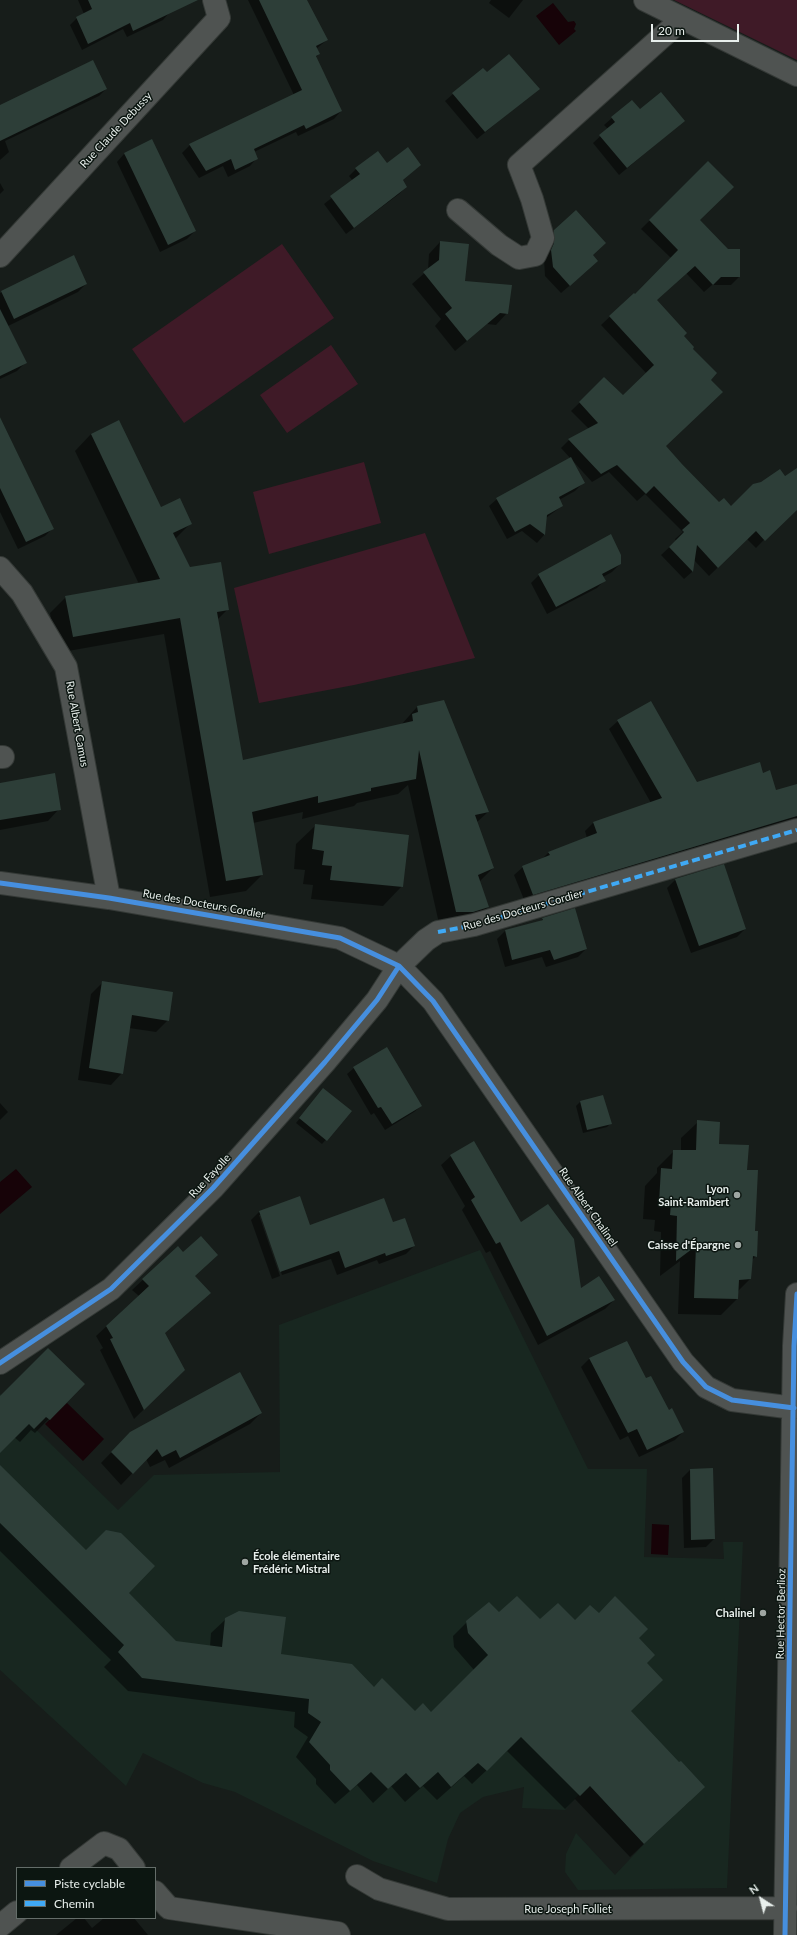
<!DOCTYPE html>
<meta charset="utf-8">
<style>
body{margin:0}
#map{position:relative;width:797px;height:1935px;overflow:hidden;background:#171d1a;font-family:Lato,sans-serif}
canvas{display:block}
.legend{position:absolute;left:16px;top:1867px;width:140px;height:52px;box-sizing:border-box;background:#0c1611;border:1px solid #646d69;margin:0;padding:5px 7px;list-style:none;font-size:12px;color:#e8efec}
.legend li{display:flex;align-items:center;gap:8px;height:20px}
.legend b{width:20px;border:1px solid #646d69}
.north{position:absolute;left:741px;top:1879px;width:40px;height:40px;-webkit-text-stroke:3px #0c1611;paint-order:stroke;rotate:324deg;font-size:11px;font-weight:700;line-height:16px;text-align:center;color:#e8efec}
.north::after{content:'';display:block;margin:auto;width:14px;height:18px;background:#e8efec;clip-path:polygon(50% 0,100% 100%,50% 72%,0 100%)}
.scale{position:absolute;left:651px;top:24px;width:88px;height:18px;box-sizing:border-box;border:2px solid #e8efec;border-top:0;padding-left:5px;font-size:12px;line-height:14px;white-space:nowrap;color:#e8efec;-webkit-text-stroke:3px #0c1611;paint-order:stroke}
</style>
<div id="map">
<canvas width="797" height="1935"></canvas>
<ul class="legend">
<li><b style="height:5px;background:#468fdf"></b>Piste cyclable</li>
<li><b style="height:5px;background:#3fa9f5"></b>Chemin</li>
</ul>
<div class="north">N</div>
<div class="scale">20 m</div>
</div>
<script>
const g = document.querySelector('canvas').getContext('2d');
g.lineJoin = 'round';
function fill(path, color) { g.fillStyle = color; g.fill(path, 'evenodd'); }
const toPath = rows => new Path2D(rows.map(r => 'M' + r).join(''));
function trace(path, color, width, dash) { g.strokeStyle = color; g.lineWidth = width; g.lineCap = dash ? 'butt' : 'round'; g.setLineDash(dash || []); g.stroke(path); }
function write(font, color, halo, rows, align = 'center') {
  g.font = font + ' Lato,sans-serif'; g.lineWidth = 3; g.setLineDash([]); g.textBaseline = 'middle'; g.strokeStyle = halo; g.fillStyle = color; for (const [text, x, y, turn = 0] of rows) {
    g.save(); g.translate(x, y); g.rotate((+turn || 0) * Math.PI / 180); g.textAlign = isNaN(turn) ? turn : align; if (halo) g.strokeText(text, 0, 0); g.fillText(text, 0, 0); g.restore();
  }
}
const built = toPath([
 [480,1250,588,1469,647,1469,644,1557,724,1559,723,1542,743,1542,727,1888,578,1890,565,1872,566,1854,576,1833,615,1875,644,1844,588,1784,565,1810,522,1808,524,1787,483,1797,460,1813,448,1839,437,1883,373,1861,235,1792,203,1783,143,1753,126,1786,0,1670,0,1394,118,1510,154,1475,280,1472,279,1325]
]);
const green = toPath([
 [674,0,797,0,797,60],
 [282,244,334,318,184,423,132,349],
 [331,345,358,384,287,433,260,395],
 [364,462,381,523,269,554,253,492],
 [425,533,475,658,354,685,259,703,234,588]
]);
const water = toPath([
 [553,3,568,22,574,21,576,24,574,29,576,31,559,45,536,16],
 [16,1169,32,1187,0,1214,0,1182],
 [67,1403,104,1439,83,1461,45,1424],
 [652,1524,669,1525,668,1555,651,1554]
]);
const shadow = toPath([
 [78,0,163,0,169,13,163,20,127,37,123,29,82,50,70,25,77,18,84,14],
 [248,0,293,0,327,40,316,49,319,54,316,57,341,111,334,119,298,136,296,132,254,152,257,158,250,166,228,177,223,166,199,178,182,153,190,145,294,95],
 [491,0,523,0,509,18,489,3],
 [487,73,538,89,477,139,445,101,453,94],
 [106,89,99,96,5,141,9,152,0,160,0,107],
 [640,111,684,121,619,175,593,143,608,129,604,125,612,118],
 [377,152,386,164,420,165,402,181,406,187,399,194,346,234,324,204,353,181,349,176,356,169],
 [124,154,195,231,187,239,160,252,117,162],
 [708,163,698,221,739,277,731,285,712,285,704,292,686,273,656,300,683,336,710,380,665,446,719,503,731,507,797,469,797,506,756,548,747,539,709,576,693,559,692,572,684,579,661,555,676,541,675,539,683,532,645,494,637,501,609,472,592,482,573,461,583,483,575,491,559,500,562,506,546,518,544,535,537,543,522,531,507,539,489,506,497,499,571,459,561,448,569,440,589,429,571,411,604,379,623,397,647,374,601,325,634,294,635,295,671,258,641,229],
 [0,183,4,190,0,194],
 [554,231,592,255,589,269,561,293,545,276,544,259,546,239],
 [440,242,464,282,507,313,496,325,487,324,455,351,435,326,441,319,412,284,428,270,429,254],
 [73,257,86,284,78,292,6,327,0,314,0,293],
 [0,342,25,363,17,371,0,379],
 [0,417,53,528,45,536,18,549,0,512],
 [91,434,161,508,191,523,175,539,190,569,228,609,217,620,242,761,401,725,417,707,488,812,476,823,493,868,479,882,488,907,472,923,440,928,408,785,398,794,357,803,354,806,302,819,303,812,253,823,262,875,246,891,210,897,164,634,57,653,50,613,66,597,139,584,75,451],
 [620,564,612,572,603,577,605,580,597,588,547,614,531,583,539,575],
 [618,721,697,783,762,774,775,791,797,785,797,821,525,902,514,875,523,867,542,859,549,852,587,838,585,831,593,823,651,803,609,729],
 [0,784,59,809,48,821,0,830],
 [316,825,402,886,383,906,311,899,313,885,303,884,305,870,294,869,296,844],
 [675,880,745,929,737,937,691,953,667,888],
 [543,919,586,949,578,957,546,967,542,957,505,967,497,939,505,931,539,922],
 [103,982,168,1020,156,1032,129,1028,122,1073,111,1085,78,1080,91,994],
 [354,1068,421,1106,414,1112,385,1130,374,1113,371,1115,347,1074],
 [320,1094,351,1111,322,1144,296,1123],
 [580,1102,611,1123,607,1127,583,1133,576,1106],
 [0,1103,8,1112,0,1120],
 [698,1122,718,1145,746,1171,754,1232,756,1256,752,1260,750,1279,737,1292,737,1299,721,1315,678,1314,680,1261,660,1276,661,1232,654,1231,655,1220,643,1219,645,1186,657,1173,657,1168,674,1151,681,1151,681,1138],
 [451,1156,520,1223,581,1289,614,1300,605,1309,538,1345,490,1251,486,1253,462,1210,465,1206,441,1165],
 [300,1198,310,1226,392,1224,414,1246,406,1254,379,1264,377,1260,337,1275,331,1259,282,1275,261,1215,259,1215,280,1276,272,1279,251,1220,259,1212],
 [178,1247,183,1253,195,1276,164,1334,174,1380,134,1419,100,1350,103,1348,96,1336,139,1296,132,1290],
 [627,1343,646,1380,683,1432,675,1440,639,1457,628,1436,620,1440,581,1367,589,1359],
 [83,1384,35,1433,31,1430,20,1442,14,1437,0,1452,0,1398],
 [261,1413,250,1424,169,1468,165,1460,150,1467,146,1459,121,1485,101,1463,131,1432],
 [0,1466,175,1642,210,1646,211,1633,226,1619,280,1655,374,1688,415,1712,431,1713,474,1670,454,1647,453,1636,467,1622,499,1613,540,1621,575,1621,598,1614,638,1638,645,1663,630,1711,690,1801,630,1857,575,1799,565,1809,507,1751,472,1784,464,1776,437,1800,423,1786,405,1802,391,1786,373,1803,357,1785,335,1804,316,1784,316,1779,296,1757,308,1737,294,1727,295,1712,128,1691,104,1667,111,1660,0,1551],
 [712,1469,714,1539,706,1547,684,1548,682,1478,690,1470],
 [77,1918,84,1918,92,1928,104,1918,134,1918,148,1935,56,1935]
]);
const building = toPath([
 [88,0,198,0,133,31,130,23,88,44,76,17,92,9],
 [259,0,307,0,328,40,316,46,320,54,316,56,342,111,306,129,304,125,254,149,258,159,235,170,231,159,206,171,189,144,302,90],
 [509,54,540,89,485,132,452,93,483,68,487,72],
 [93,60,107,89,0,141,0,105],
 [661,92,685,121,627,168,599,135,615,122,611,117,632,100,640,109],
 [152,139,196,231,168,245,124,153],
 [408,147,421,165,403,180,407,187,354,228,330,196,360,174,355,168,378,151,387,163],
 [708,161,734,187,700,220,728,249,740,249,740,277,721,277,713,285,695,266,657,300,687,333,684,336,694,347,693,349,717,373,711,380,723,392,666,446,682,464,719,502,724,498,731,506,753,484,761,482,780,469,785,476,797,468,797,510,765,541,756,531,718,568,697,545,693,572,669,547,684,532,682,530,690,523,654,486,646,494,617,465,601,474,568,439,598,423,579,402,604,377,623,395,654,365,609,316,634,293,635,294,678,250,649,220],
 [576,210,606,243,593,255,598,261,570,286,553,267,551,250,554,243,554,230],
 [440,241,469,244,465,281,512,285,508,314,500,313,467,341,445,314,452,308,423,272,439,260],
 [74,255,87,284,14,319,1,291],
 [0,309,27,363,0,376],
 [0,417,54,529,26,542,0,488],
 [119,420,161,507,180,498,192,524,173,533,190,567,221,562,229,610,217,612,243,760,413,721,412,714,418,712,417,706,444,700,489,812,475,815,494,868,478,875,489,907,473,912,456,912,419,750,416,779,371,788,371,791,318,803,318,796,252,812,263,875,226,881,180,618,73,637,65,596,160,579,91,434],
 [571,457,585,483,559,497,563,506,547,515,545,535,530,524,515,532,496,498],
 [611,534,621,555,621,564,602,574,606,581,556,607,538,574],
 [651,701,697,782,760,762,763,773,770,770,776,790,797,784,797,816,533,895,522,866,550,855,548,852,597,833,593,822,662,798,617,720],
 [55,773,61,810,0,820,0,783],
 [315,824,409,835,403,887,330,880,332,866,322,865,324,851,312,849],
 [724,864,746,929,699,946,675,879],
 [575,908,587,949,554,960,550,950,512,960,505,930,543,920,542,918],
 [102,981,173,992,169,1021,132,1015,123,1074,89,1068],
 [387,1047,422,1106,392,1124,381,1107,378,1108,353,1067],
 [323,1088,352,1111,327,1141,299,1118],
 [603,1095,612,1124,587,1130,580,1101],
 [697,1120,720,1122,719,1144,749,1145,747,1170,758,1170,755,1231,758,1231,757,1257,753,1256,751,1279,739,1280,738,1299,694,1298,696,1246,676,1261,677,1216,670,1215,671,1204,659,1203,661,1168,672,1169,673,1150,696,1150],
 [474,1141,521,1222,548,1204,574,1239,581,1288,599,1276,615,1300,547,1336,500,1242,496,1244,471,1200,475,1197,450,1155],
 [300,1196,310,1225,384,1198,393,1222,405,1218,415,1246,386,1256,385,1253,345,1268,339,1251,280,1272,259,1211],
 [201,1236,218,1255,195,1276,211,1293,165,1333,185,1370,144,1410,110,1339,113,1338,106,1326,149,1286,142,1279,178,1246,183,1252],
 [627,1341,646,1378,651,1376,669,1410,672,1408,684,1432,647,1450,637,1429,628,1433,589,1358],
 [48,1348,85,1384,50,1420,46,1417,34,1429,29,1424,0,1453,0,1396],
 [240,1372,262,1413,180,1458,176,1450,162,1457,157,1449,133,1474,111,1452,130,1432],
 [0,1465,86,1550,106,1530,121,1533,155,1566,129,1593,176,1641,222,1647,225,1618,239,1611,286,1617,281,1654,352,1664,374,1687,382,1678,415,1711,423,1703,431,1712,488,1655,468,1633,466,1621,489,1602,499,1612,517,1596,540,1619,558,1603,575,1620,590,1605,599,1613,615,1596,648,1629,639,1638,655,1655,647,1663,663,1680,631,1711,679,1762,681,1761,705,1787,644,1844,590,1786,580,1796,521,1737,487,1771,478,1763,451,1787,438,1772,420,1788,406,1773,388,1789,371,1772,350,1791,330,1770,330,1765,309,1742,321,1722,308,1713,309,1699,142,1678,118,1652,124,1645,0,1523],
 [713,1468,715,1539,691,1540,690,1469]
]);
const minor = toPath([
 [645,0,797,75],
 [458,210,499,245,519,258,535,255,543,238,532,199,519,165,682,19],
 [0,256,219,18,214,0],
 [0,568,22,593,66,667,109,898],
 [0,757,3,757],
 [0,883,109,898,340,938,399,966,433,1001,683,1362,706,1387,732,1400,794,1408],
 [0,1363,111,1289,213,1188,325,1062,377,1000,399,966,426,940,438,932,474,925,797,830],
 [71,1868,104,1843,119,1849,134,1868],
 [357,1876,379,1889,448,1909,786,1908],
 [155,1892,169,1908,338,1933,339,1935],
 [0,1926,17,1912],
 [785,1935,794,1346,797,1294]
]);
const quiet = toPath([
 [438,932,474,925,797,830]
]);
const cycleway = toPath([
 [0,883,109,898,340,938,399,966,433,1001,683,1362,706,1387,732,1400,794,1408],
 [0,1363,111,1289,213,1188,325,1062,377,1000,399,966],
 [785,1935,794,1346,797,1294]
]);
const markers = [
 [737,1195,4,"#9fa6a2"],
 [738,1245,4,"#9fa6a2"],
 [245,1562,4,"#9fa6a2"],
 [763,1613,4,"#9fa6a2"]
];
const streetNames = [
 ["Rue Claude Debussy",116,130,-47],
 ["Rue Albert Camus",77,724,80],
 ["Rue des Docteurs Cordier",204,904,10],
 ["Rue des Docteurs Cordier",523,910,-16],
 ["Rue Fayolle",210,1176,-47],
 ["Rue Albert Chalinel",588,1207,55],
 ["Rue Hector Berlioz",781,1614,-89],
 ["Rue Joseph Folliet",568,1909]
];
const poiNames = [
 ["Lyon",729,1189],
 ["Saint-Rambert",729,1202],
 ["Caisse d'Épargne",730,1245],
 ["École élémentaire",253,1556,"left"],
 ["Frédéric Mistral",253,1569,"left"],
 ["Chalinel",755,1613]
];
fill(built, '#182720');
fill(green, '#3f1a27');
fill(water, '#170308');
fill(shadow, '#0007');
fill(building, '#2d3e38');
trace(minor, '#343936', 24);
trace(minor, '#4f5351', 22);
trace(quiet, '#3fa9f5', 4, [8, 4]);
trace(cycleway, '#468fdf', 5);
for (const [x, y, r, color] of markers) { const dot = new Path2D(); dot.arc(x, y, r, 0, 2 * Math.PI); g.fillStyle = color; g.fill(dot); trace(dot, '#0c1611', 1.5); }
write('11px', '#e8efec', '#0c1611', streetNames);
write('bold 11px', '#e8efec', '#0c1611', poiNames, 'right');
</script>
